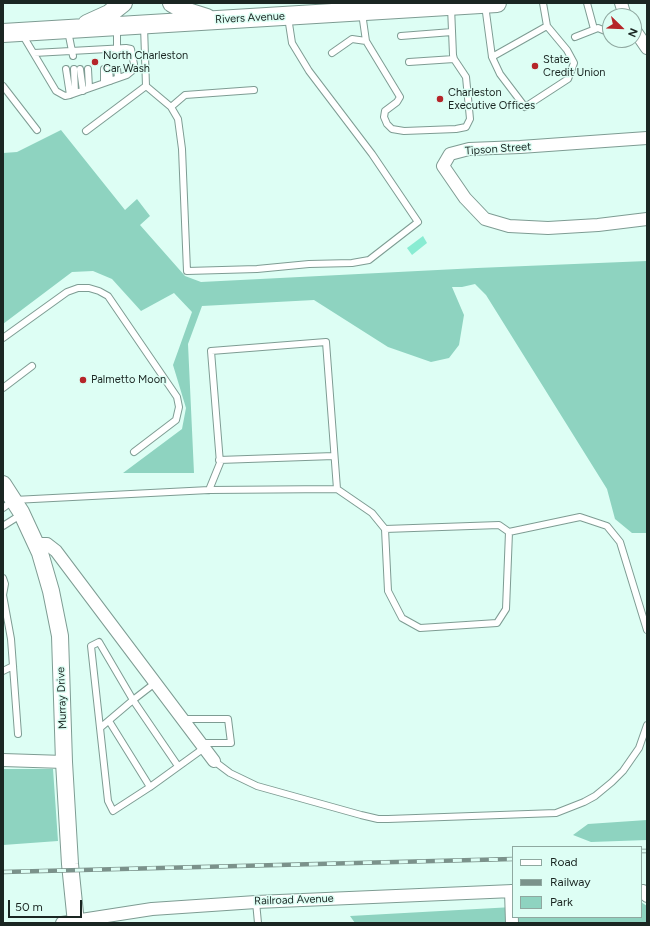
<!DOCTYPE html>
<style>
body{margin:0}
#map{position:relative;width:650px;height:926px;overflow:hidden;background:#ddfef4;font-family:Figtree,sans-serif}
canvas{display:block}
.frame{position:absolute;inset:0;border:4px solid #1a2622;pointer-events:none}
.legend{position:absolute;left:512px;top:846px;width:130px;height:72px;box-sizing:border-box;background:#ddfef4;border:1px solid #8fa8a0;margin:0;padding:5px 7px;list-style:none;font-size:12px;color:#1a2622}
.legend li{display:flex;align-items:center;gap:8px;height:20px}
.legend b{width:20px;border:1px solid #8fa8a0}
.north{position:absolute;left:602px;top:8px;width:40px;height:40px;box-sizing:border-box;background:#ddfef4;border:1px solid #8fa8a0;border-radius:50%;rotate:113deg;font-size:11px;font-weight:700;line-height:16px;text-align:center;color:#1a2622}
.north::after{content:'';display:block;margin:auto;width:14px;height:18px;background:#b52529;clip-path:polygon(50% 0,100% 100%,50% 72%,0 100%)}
.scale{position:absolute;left:8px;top:900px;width:74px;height:18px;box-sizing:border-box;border:2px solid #1a2622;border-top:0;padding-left:5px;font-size:12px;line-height:14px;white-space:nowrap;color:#1a2622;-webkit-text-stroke:3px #ddfef4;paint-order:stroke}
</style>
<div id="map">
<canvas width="650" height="926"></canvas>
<div class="frame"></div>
<ul class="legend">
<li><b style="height:5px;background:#fff"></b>Road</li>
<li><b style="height:5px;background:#7b928b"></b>Railway</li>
<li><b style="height:11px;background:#8ed3c0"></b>Park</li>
</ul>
<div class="north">N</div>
<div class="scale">50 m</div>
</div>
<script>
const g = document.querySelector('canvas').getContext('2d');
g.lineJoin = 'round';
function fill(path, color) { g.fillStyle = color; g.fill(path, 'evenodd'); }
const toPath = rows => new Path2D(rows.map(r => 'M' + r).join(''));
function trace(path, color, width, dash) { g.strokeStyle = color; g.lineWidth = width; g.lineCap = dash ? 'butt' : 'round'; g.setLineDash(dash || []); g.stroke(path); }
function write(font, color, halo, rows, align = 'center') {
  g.font = font + ' Figtree,sans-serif'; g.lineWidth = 3; g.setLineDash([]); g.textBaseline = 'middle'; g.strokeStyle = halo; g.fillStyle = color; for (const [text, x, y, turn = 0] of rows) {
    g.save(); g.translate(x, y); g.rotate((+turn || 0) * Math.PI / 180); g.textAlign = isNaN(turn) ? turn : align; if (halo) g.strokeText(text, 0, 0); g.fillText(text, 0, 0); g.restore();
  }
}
const green = toPath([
 [61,130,125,210,137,199,150,216,140,225,185,276,201,282,477,268,647,261,647,533,632,533,615,519,607,489,486,295,475,284,462,287,452,287,464,315,459,345,449,358,431,362,388,347,314,300,202,306,188,344,194,473,123,473,182,429,186,408,173,365,192,312,174,293,141,311,112,279,93,271,72,272,3,324,3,153,17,152],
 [3,769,53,769,58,841,3,845],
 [647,820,647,840,591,842,573,835,588,824],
 [641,902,647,906,647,923,355,923,350,916,513,907,513,917,641,917]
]);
const water = toPath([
 [423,236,427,243,412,255,407,248]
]);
const lane = toPath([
 [587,3,594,29],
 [485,5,492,57,500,74,525,107,568,79,574,63,567,50,547,26,543,3],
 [362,13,366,41,400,97,397,102,385,111,384,117,387,124,392,129,404,131,456,129,466,127,470,119,466,77,454,59,453,55,451,7],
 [144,26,146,86],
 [68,31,73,56],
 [22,34,56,91,65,96,70,95,127,75,132,71,134,64,131,49,126,48,34,53],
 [401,36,452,32],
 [575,37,598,28,610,33],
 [332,53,352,39,366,41],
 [117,55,117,28],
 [492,57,547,26],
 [409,62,454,59],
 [66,69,70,95],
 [74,69,75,93],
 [80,69,83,91],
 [88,69,89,88],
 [109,69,110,81],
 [117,69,118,78],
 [104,83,104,69],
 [3,86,37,130],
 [171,107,185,95,254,90],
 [86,131,146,86,171,107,178,119,182,149,187,271,257,269,309,264,352,263,369,260,418,222,372,154,309,71,292,43,288,17],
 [3,338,67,292,78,288,89,288,99,291,108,296,177,397,179,407,176,420,134,452],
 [3,388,32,366],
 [219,460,334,456],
 [209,490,220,463,211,351,326,342,337,489],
 [3,508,14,500,209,490,337,489,372,513,385,529,388,591,402,618,420,628,497,623,506,609,509,532,499,525,385,529],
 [3,526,22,514],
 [509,532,580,517,607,526,620,542,647,630],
 [3,578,5,584,3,595,11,639,18,734],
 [3,671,13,666],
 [155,683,133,700,100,728,91,646,99,642,133,700,178,766],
 [183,719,228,719,231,743,201,743],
 [109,721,150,787],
 [100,728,108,801,113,811,150,787,204,748],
 [214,761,230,773,257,786,361,815,378,819,388,819,556,813,584,802,595,796,612,782,623,771,639,748,647,725],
 [256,902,258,923]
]);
const street = toPath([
 [621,3,625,16],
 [634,29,647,48],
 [647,138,520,147,469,149,450,154,443,166,465,198,485,219,509,226,548,228,598,225,647,219],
 [36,544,47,544,56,551,214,761],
 [3,760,64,762],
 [511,891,512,923],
 [643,891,647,896],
 [62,923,152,909,256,902,513,891]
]);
const secondary = toPath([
 [3,484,21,512,40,553,51,591,60,636,64,762,70,864,76,923]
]);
const primary = toPath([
 [172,3,188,12,207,18],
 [87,24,109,14,123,3],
 [3,33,497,3]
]);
const rail = toPath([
 [641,851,647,851],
 [3,872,513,859]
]);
const markers = [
 [95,62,4,"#b52529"],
 [535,66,4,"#b52529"],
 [440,99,4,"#b52529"],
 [83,380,4,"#b52529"]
];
const streetNames = [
 ["Rivers Avenue",250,18,-3],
 ["Tipson Street",498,149,-4],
 ["Murray Drive",62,698,-92],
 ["Railroad Avenue",294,900,-2]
];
const poiNames = [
 ["North Charleston",103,56],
 ["Car Wash",103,69],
 ["State",543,60],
 ["Credit Union",543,73],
 ["Charleston",448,93],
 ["Executive Offices",448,106],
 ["Palmetto Moon",91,380]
];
fill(green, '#8ed3c0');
fill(water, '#88ecd2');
trace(lane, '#7e9c93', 8);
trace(street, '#7e9c93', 14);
trace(secondary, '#7e9c93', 18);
trace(primary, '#7e9c93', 20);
trace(lane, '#fff', 6);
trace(street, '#fff', 12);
trace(secondary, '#fff', 16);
trace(primary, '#fff', 18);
trace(rail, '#7b928b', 4.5);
trace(rail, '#ddfef4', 3, [9]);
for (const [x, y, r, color] of markers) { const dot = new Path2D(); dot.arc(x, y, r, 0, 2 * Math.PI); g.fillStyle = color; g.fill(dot); trace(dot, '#ddfef4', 1.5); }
write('11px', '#1a2622', '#ddfef4', streetNames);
write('11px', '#1a2622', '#ddfef4', poiNames, 'left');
</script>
